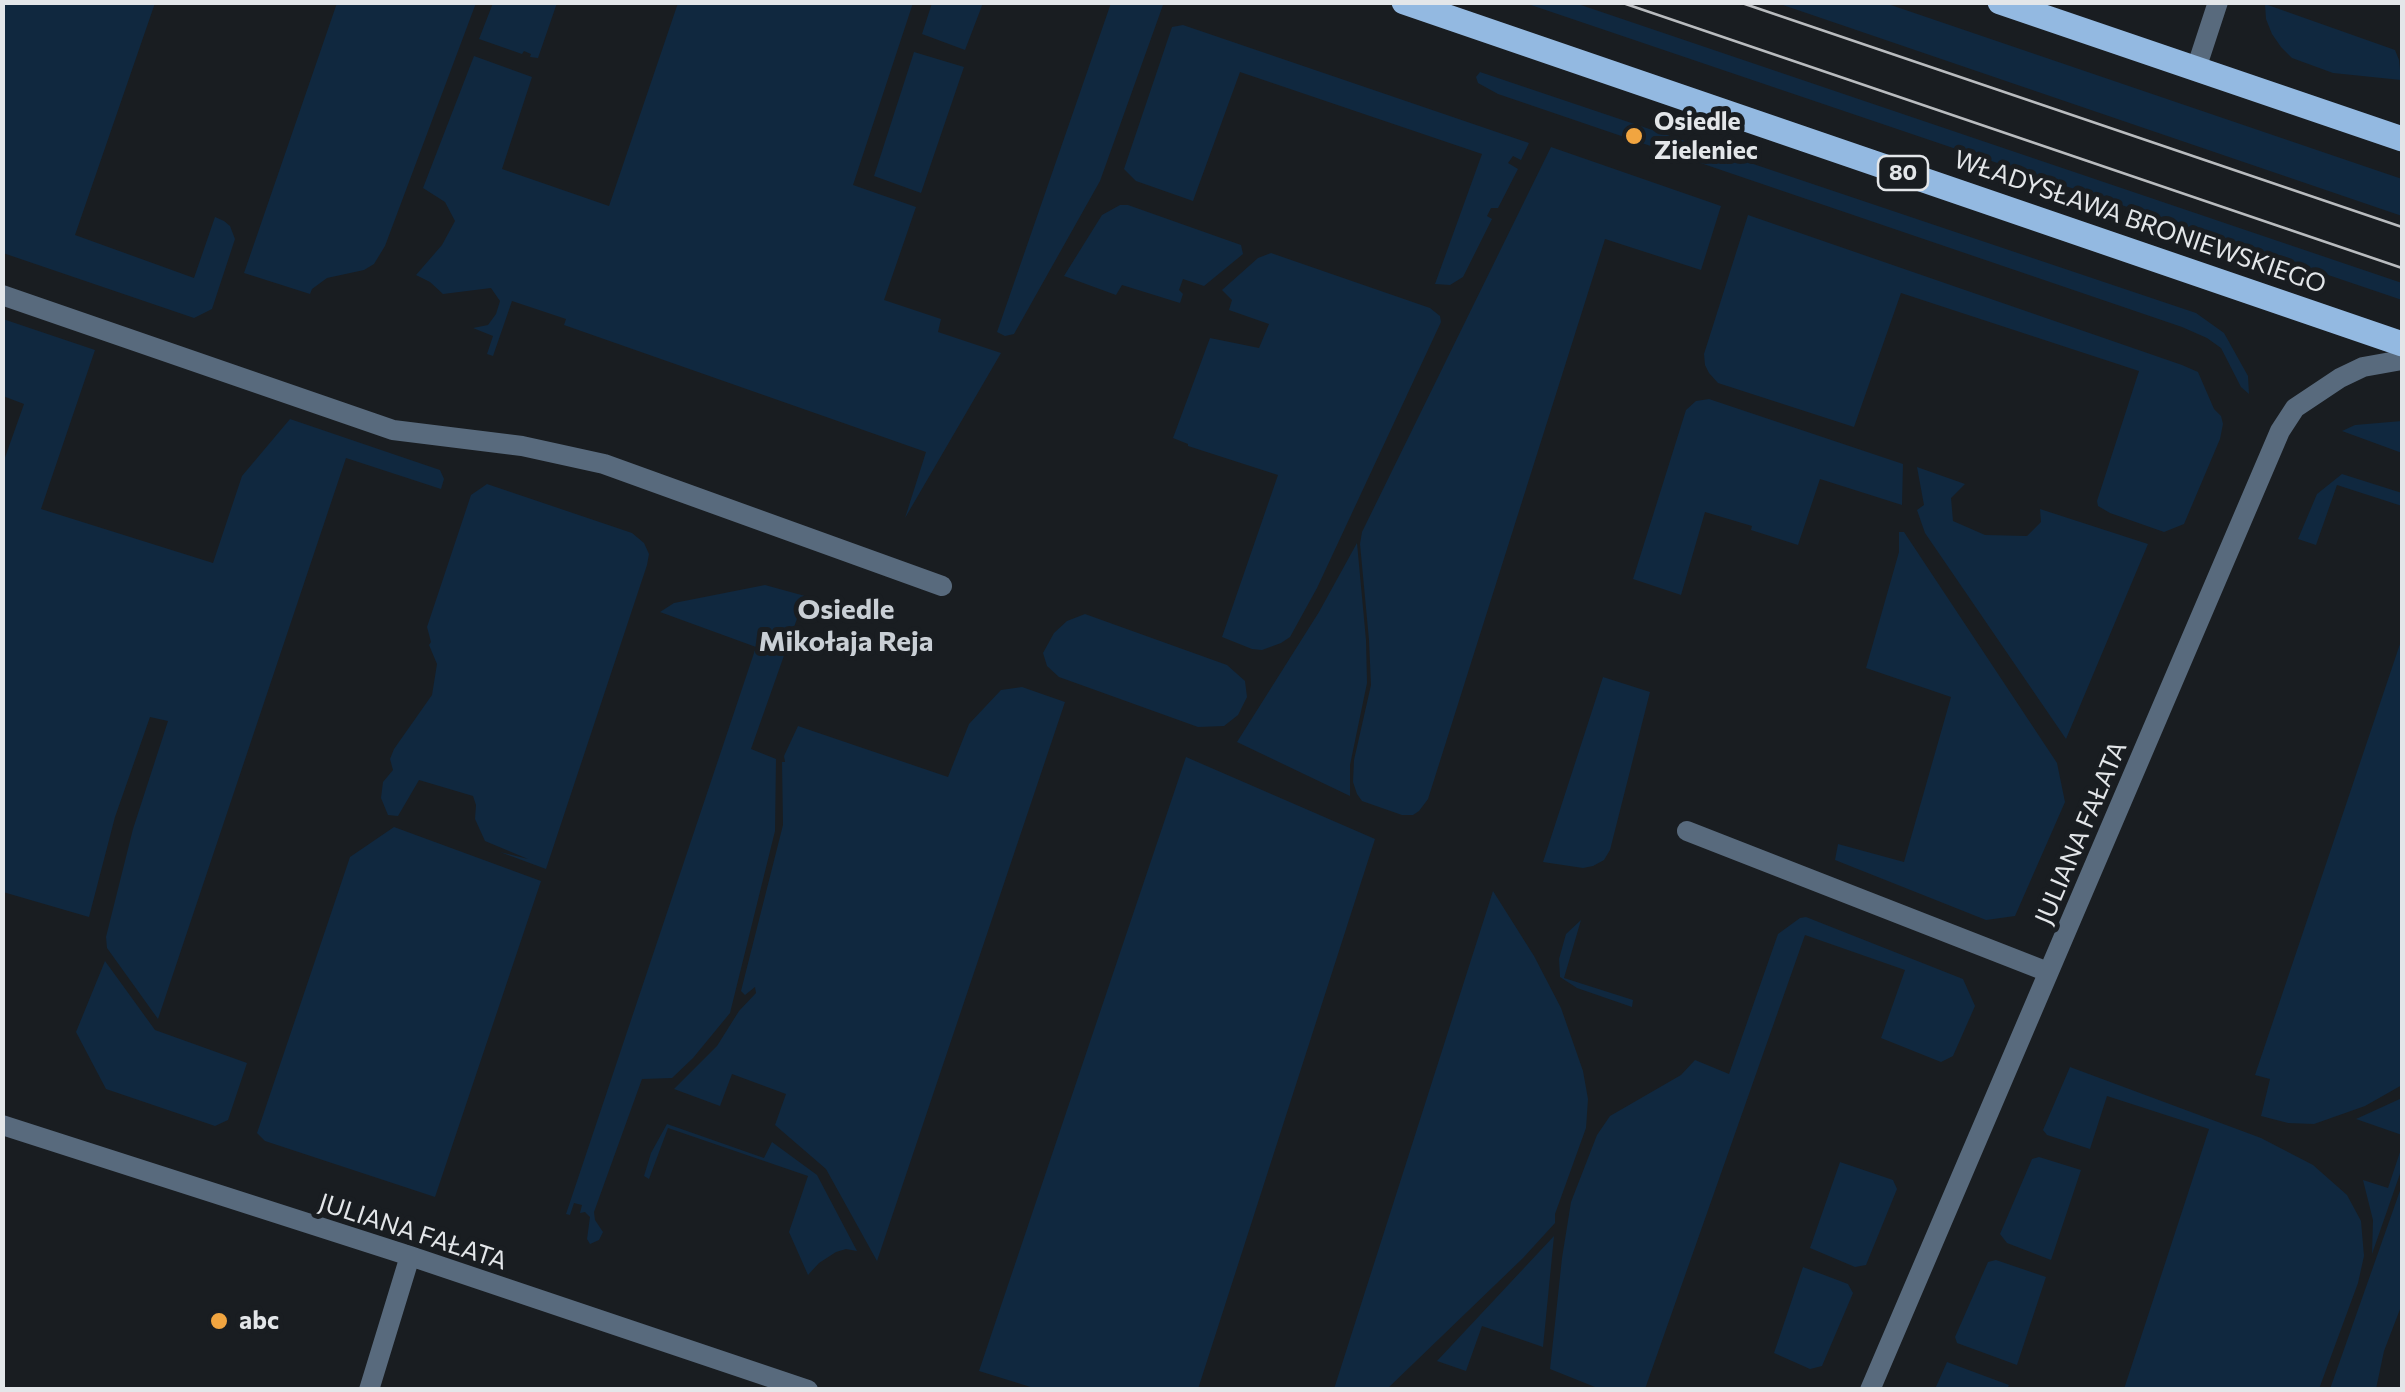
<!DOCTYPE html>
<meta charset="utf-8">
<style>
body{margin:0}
#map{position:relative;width:2405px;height:1392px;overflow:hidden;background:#191d21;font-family:Commissioner,sans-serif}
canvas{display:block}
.frame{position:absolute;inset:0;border:5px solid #e3e6e9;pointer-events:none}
</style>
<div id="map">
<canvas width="2405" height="1392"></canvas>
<div class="frame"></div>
</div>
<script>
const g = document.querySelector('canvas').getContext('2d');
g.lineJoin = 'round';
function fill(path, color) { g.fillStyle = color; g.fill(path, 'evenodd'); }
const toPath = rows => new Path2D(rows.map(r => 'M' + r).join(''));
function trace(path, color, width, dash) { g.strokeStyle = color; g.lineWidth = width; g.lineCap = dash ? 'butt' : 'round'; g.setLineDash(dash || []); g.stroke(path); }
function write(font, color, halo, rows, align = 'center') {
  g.font = font + ' Commissioner,sans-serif'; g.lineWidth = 10; g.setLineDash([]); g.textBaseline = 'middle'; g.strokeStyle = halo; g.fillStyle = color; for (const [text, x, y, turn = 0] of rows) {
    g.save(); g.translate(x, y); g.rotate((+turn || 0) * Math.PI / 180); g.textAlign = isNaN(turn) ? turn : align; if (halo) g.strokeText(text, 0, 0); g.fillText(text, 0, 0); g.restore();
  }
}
const green = toPath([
 [2,3,155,3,75,235,194,278,215,217,224,221,230,226,235,239,212,309,194,318,3,253],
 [337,3,476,3,385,246,374,264,364,270,327,278,312,289,310,294,244,273],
 [493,3,557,3,538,58,530,57,531,54,524,51,522,54,479,39],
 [678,3,913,3,853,185,916,207,884,300,941,319,938,332,1001,353,905,518,926,452,564,325,566,319,512,301,493,356,487,354,493,336,473,328,488,325,496,314,500,301,491,288,443,294,430,282,416,275,442,245,455,221,445,202,423,188,474,56,532,77,502,169,609,206],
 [932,3,983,3,965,50,922,34],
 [1111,3,1159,2,1163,5,1100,181,1014,334,1005,336,997,332],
 [1525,3,1575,3,2402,283,2402,300],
 [1777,3,1885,3,2402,179,2402,216],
 [2265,4,2395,50,2399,60,2401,80,2333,73,2292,58,2281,47,2272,34,2266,19],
 [1183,25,1529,143,1521,160,1513,156,1508,163,1518,169,1498,208,1491,208,1487,216,1492,219,1463,277,1450,285,1435,284,1482,154,1240,72,1193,201,1136,181,1124,169,1172,27],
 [914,52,964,67,921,193,874,176],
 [1480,72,2196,313,2224,333,2248,376,2249,394,2241,387,2221,348,2207,338,2182,327,1498,94,1478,83,1476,77],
 [1551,147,1721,206,1701,270,1605,239,1428,799,1419,811,1413,815,1402,815,1362,801,1357,794,1353,782,1354,760,1371,685,1369,640,1360,544,1362,532],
 [1120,205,1128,205,1241,245,1243,254,1204,286,1183,279,1179,290,1183,294,1180,303,1122,285,1116,295,1064,276,1102,215],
 [1748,215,2182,365,2198,372,2214,409,2221,416,2223,424,2220,439,2184,524,2164,532,2110,513,2098,506,2097,501,2139,371,1901,293,1854,427,1718,383,1709,373,1705,365,1704,354],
 [1271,253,1430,308,1440,316,1441,322,1317,588,1290,637,1281,643,1262,650,1252,649,1222,637,1278,475,1188,446,1188,444,1173,438,1210,338,1259,348,1269,324,1229,310,1232,300,1222,290,1258,258],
 [3,319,95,350,41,509,213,563,242,476,290,419,440,470,444,479,441,489,346,458,158,1019,107,948,106,937,133,829,168,721,150,717,115,817,89,917,3,892,2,466,24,404,3,396],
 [1709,399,1903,464,1902,505,1820,479,1798,545,1751,530,1752,526,1705,512,1681,595,1633,579,1686,410,1696,401],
 [2402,421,2402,453,2342,431,2355,425],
 [1917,467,1965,484,1951,498,1953,521,1985,535,2027,536,2041,522,2040,509,2148,544,2066,739,1925,533,1917,510,1924,505],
 [2342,474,2402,493,2402,506,2337,485,2316,545,2298,539,2317,494],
 [487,484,632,533,644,543,649,554,647,565,546,869,500,852,528,859,485,841,475,819,476,805,473,796,419,780,398,816,388,815,381,798,383,782,393,770,390,759,394,749,432,695,437,664,429,645,431,642,427,627,471,495],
 [1899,532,1904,532,2057,763,2065,802,2015,916,1986,920,1835,860,1838,844,1904,862,1951,697,1866,668,1899,552],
 [1357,543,1366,640,1367,683,1350,765,1350,796,1237,742,1319,612],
 [765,585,805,596,751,749,776,759,775,831,730,1013,693,1058,672,1078,642,1079,594,1212,595,1220,603,1232,599,1240,590,1244,587,1239,590,1217,585,1212,580,1213,582,1205,574,1203,570,1215,566,1214,756,647,660,612,674,603],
 [1085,614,1227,665,1245,681,1247,697,1238,715,1224,726,1198,727,1059,677,1047,666,1043,653,1054,633,1067,621],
 [2402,638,2402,1085,2365,1106,2314,1124,2288,1123,2261,1116,2270,1079,2255,1075],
 [1603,677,1650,692,1610,850,1604,860,1593,866,1583,868,1543,862],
 [1022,687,1065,702,877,1261,826,1169,775,1125,786,1094,732,1074,720,1106,674,1089,717,1046,739,1011,756,993,755,987,745,995,741,991,783,825,782,762,785,762,784,756,798,726,948,777,969,724,1001,690],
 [1186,757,1375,839,1198,1389,1037,1389,979,1371],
 [394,827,541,881,435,1197,265,1141,257,1133,350,857],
 [1493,891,1534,956,1561,1008,1583,1071,1588,1099,1586,1128,1555,1214,1555,1223,1523,1258,1387,1389,1334,1389],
 [1806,917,1963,979,1975,1006,1953,1056,1941,1062,1881,1038,1905,970,1805,935,1645,1389,1595,1389,1595,1387,1550,1369,1562,1258,1571,1202,1597,1135,1610,1116,1681,1075,1695,1060,1729,1074,1778,934,1800,918],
 [1581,920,1564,978,1633,1000,1632,1007,1577,988,1560,977,1559,959,1566,934],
 [105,961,155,1030,247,1063,228,1120,215,1126,106,1089,76,1032],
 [2070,1067,2261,1138,2313,1165,2347,1195,2361,1221,2364,1256,2358,1283,2319,1389,2124,1389,2209,1129,2107,1096,2090,1149,2047,1135,2043,1130],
 [2402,1098,2402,1135,2356,1119],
 [667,1124,764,1158,772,1142,817,1175,857,1251,846,1249,836,1252,819,1263,808,1275,789,1232,808,1176,668,1128,649,1179,644,1176,651,1153],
 [2402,1146,2402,1168,2372,1254,2373,1220,2363,1180,2388,1188],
 [2039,1157,2081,1170,2051,1260,2007,1243,2000,1234,2032,1159],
 [1840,1162,1893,1180,1897,1189,1866,1265,1855,1267,1810,1248],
 [2402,1185,2402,1304,2384,1351,2376,1389,2330,1389],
 [1554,1236,1543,1347,1482,1326,1466,1371,1437,1361],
 [1996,1260,2046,1277,2017,1365,1957,1343,1955,1337,1988,1262],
 [1803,1267,1848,1284,1853,1293,1822,1366,1810,1369,1774,1353],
 [1947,1362,2009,1385,2007,1389,1935,1389]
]);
const street = toPath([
 [2196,69,2218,2],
 [2,295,393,430,522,446,604,464,942,586],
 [1687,831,2048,972],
 [2,1125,410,1256,808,1390],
 [369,1390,410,1256],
 [1870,1390,2280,431,2295,408,2340,378,2363,367,2402,360]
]);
const primary = toPath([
 [1404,2,2402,344],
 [2000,2,2402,139]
]);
const tram = toPath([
 [1620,2,2402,268],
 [1739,2,2402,227]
]);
const markers = [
 [1634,136,10,"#f1a540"],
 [219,1321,10,"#f1a540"]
];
const shields = [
 [1903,173,50]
];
const shieldNames = [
 ["80",1903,173]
];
const poiNames = [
 ["Osiedle",1654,122],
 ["Zieleniec",1654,151],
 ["abc",239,1321]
];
const streetNames = [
 ["WŁADYSŁAWA BRONIEWSKIEGO",2140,222,19],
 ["JULIANA FAŁATA",2081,833,-67],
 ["JULIANA FAŁATA",413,1232,18]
];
const neighbourhoodNames = [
 ["Osiedle",846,610],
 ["Mikołaja Reja",846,642]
];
fill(green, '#10283f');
trace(street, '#586a7d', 20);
trace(primary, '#93b9e1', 25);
trace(tram, '#b9bcbf', 2.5);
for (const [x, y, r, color] of markers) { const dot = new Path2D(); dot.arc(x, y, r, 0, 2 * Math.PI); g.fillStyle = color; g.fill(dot); trace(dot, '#191d21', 4); }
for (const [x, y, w] of shields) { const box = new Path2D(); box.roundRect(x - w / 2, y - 17, w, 34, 8); g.fillStyle = '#191d21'; g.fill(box); trace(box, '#e3e6e9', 2.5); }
write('bold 22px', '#e3e6e9', null, shieldNames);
write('bold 25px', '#e3e6e9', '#191d21', poiNames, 'left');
write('25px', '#e3e6e9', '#191d21', streetNames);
write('bold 28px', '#c9cfd5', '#191d21', neighbourhoodNames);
</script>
